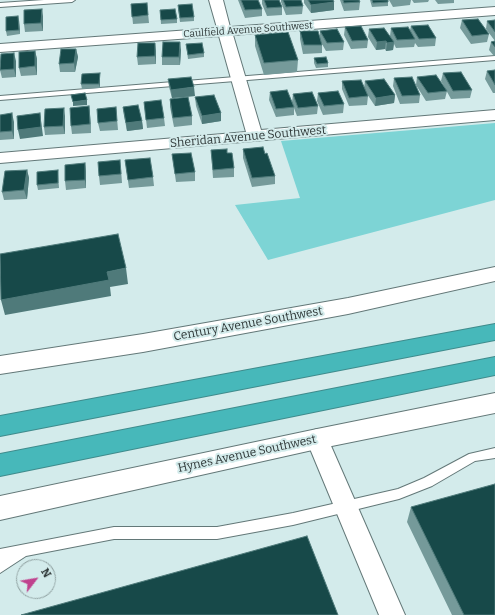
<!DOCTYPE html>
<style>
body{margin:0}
#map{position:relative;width:495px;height:615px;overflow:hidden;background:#d3ebeb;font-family:Bitter,serif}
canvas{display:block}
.north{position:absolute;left:16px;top:559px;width:40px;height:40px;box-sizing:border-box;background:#d3ebeb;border:1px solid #91a3a3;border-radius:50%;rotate:59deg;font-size:11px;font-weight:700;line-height:16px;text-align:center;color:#2f3838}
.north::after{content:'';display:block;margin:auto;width:14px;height:18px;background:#c0428e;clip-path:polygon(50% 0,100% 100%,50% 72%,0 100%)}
</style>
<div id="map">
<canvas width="495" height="615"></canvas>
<div class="north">N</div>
</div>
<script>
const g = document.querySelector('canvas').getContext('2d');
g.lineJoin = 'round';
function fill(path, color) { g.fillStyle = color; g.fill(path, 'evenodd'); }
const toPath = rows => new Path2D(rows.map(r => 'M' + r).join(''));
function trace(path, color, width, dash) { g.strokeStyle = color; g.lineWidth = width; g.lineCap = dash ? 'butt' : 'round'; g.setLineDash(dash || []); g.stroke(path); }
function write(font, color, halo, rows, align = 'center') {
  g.font = font + ' Bitter,serif'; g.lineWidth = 4; g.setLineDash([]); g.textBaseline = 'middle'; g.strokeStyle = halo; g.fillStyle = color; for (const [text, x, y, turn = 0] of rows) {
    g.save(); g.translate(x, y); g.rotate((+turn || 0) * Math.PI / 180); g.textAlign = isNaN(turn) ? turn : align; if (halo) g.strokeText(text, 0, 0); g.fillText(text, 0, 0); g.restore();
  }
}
const green = toPath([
 [495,123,495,200,268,260,235,205,300,198,281,141]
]);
const lane = toPath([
 [44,0,75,0,72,2,0,7,0,3,44,0],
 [495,56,495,60,0,100,0,96,495,56],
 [495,448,495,458,475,461,432,486,399,499,293,525,217,539,114,539,26,556,0,573,0,549,114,527,217,527,293,513,398,489,424,478,469,454,495,448]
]);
const street = toPath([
 [209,0,223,0,230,27,495,7,495,15,233,35,261,130,495,110,495,120,0,163,0,153,246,132,219,36,0,52,0,44,217,28,209,0],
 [317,429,325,432,328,439,405,615,379,615,306,439,309,432,317,429]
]);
const secondary = toPath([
 [495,267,495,281,348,314,143,352,0,374,0,356,143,334,348,298,495,267],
 [495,393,495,413,317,449,0,520,0,496,317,429,495,393]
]);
const highway = toPath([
 [495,324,495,340,0,436,0,416,495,324],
 [495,357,495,375,0,476,0,454,495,357]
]);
const wall = toPath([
 [238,0,258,0,262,9,262,16,245,18],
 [262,0,279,0,282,7,282,15,267,16,262,4],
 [281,0,301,0,303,6,302,14,286,15,281,2],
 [304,0,333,0,334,10,311,13,304,3],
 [340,0,359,0,360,2,359,10,344,11],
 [370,0,388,0,388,6,372,7],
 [389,0,411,0,410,5,393,7],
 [412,0,429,0,428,2,414,3],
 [435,0,454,0,454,3,438,4],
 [147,3,149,23,133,24,131,4],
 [178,9,194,17,194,21,180,22],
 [160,10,177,19,177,23,161,24],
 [43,16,43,31,25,32,24,24],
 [19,20,20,34,7,36,6,31],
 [462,20,489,34,487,42,471,44,460,28],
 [495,20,495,55,494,56,489,50,491,42,495,41,486,29,487,21],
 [411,26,436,38,435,46,418,47,415,43,414,47,396,48,394,44,393,50,386,51,385,49,376,50,368,37,369,29,390,36,391,28,410,30],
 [345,27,368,40,367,48,351,49,344,35],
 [300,31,320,36,320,31,344,42,343,50,326,51,322,44,322,53,303,54,300,39],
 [255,35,298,60,297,72,264,75,255,46],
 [186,44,204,53,204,57,188,59],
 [76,49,78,57,75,72,60,72,59,64],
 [181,50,180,65,162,65,162,57],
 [35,51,37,59,37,75,21,76,19,68],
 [156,51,156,64,138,65,137,57],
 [314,58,328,63,328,67,316,68,314,63],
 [16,61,16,77,2,78,0,70],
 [495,70,495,93,493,93,485,79,487,71],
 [100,73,100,88,82,89,81,84],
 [443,73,472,90,470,98,451,99,441,81],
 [417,77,447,91,445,99,426,101,416,85],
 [394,78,420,95,419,103,400,104,393,86],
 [168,79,195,96,172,98,169,87],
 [342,81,364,88,365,81,395,95,394,103,375,106,367,94,368,96,367,105,349,106,342,89],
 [270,92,292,102,293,94,318,106,317,114,297,116,294,108,294,115,276,117,269,100],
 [318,93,344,104,343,113,323,115,317,101],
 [195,97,221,113,221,121,202,124,196,106],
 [170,99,192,116,192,125,174,127,170,107],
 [144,102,164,118,165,126,147,128],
 [89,106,90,114,91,133,72,134,71,126],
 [116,107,118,130,100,131,98,123],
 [123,107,142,121,143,129,127,131,124,116],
 [0,115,14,122,14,139,0,140],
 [65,116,65,134,45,135,44,127],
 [243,149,265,154,275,176,275,184,252,187,243,158],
 [211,150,227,153,234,168,234,177,213,178],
 [172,154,195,172,195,181,176,182],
 [125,160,153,177,154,186,129,188],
 [85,163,86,172,86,188,66,190,65,181],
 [121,169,122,183,100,185,99,176],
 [27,170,29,178,27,199,4,200,2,192],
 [58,174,59,188,38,190,37,185],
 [411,507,495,615,452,615,407,522]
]);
const shadedWall = toPath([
 [334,2,334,10,311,13,311,5],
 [42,9,43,16,43,31,41,23],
 [18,16,19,20,20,34,19,30],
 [386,41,385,49,376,50,377,42],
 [180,42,181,50,180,65,179,57],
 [394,42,393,50,386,51,387,43],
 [155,43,156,51,156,64,155,56],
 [76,49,78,57,75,72,74,63],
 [35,51,37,59,37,75,35,66],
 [14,53,16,61,16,77,14,69],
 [100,73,100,88,99,84],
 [194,87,195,96,172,98,171,90],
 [395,95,394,103,375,106,376,98],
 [87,100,87,105,73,106,73,102],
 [89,106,90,114,91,133,90,124],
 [64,108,65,116,65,134,63,126],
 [12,113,14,122,14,139,12,131],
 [40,113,41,121,43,136,20,139,18,130],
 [221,113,221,121,202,124,202,116],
 [142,121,143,129,127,131,126,123],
 [85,163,86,172,86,188,85,180],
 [27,170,29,178,27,199,24,190],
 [126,268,128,284,110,287,111,296,5,315,1,300,107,272]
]);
const building = toPath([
 [241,0,258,0,262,9,245,10,241,0],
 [264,0,279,0,282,7,267,8,264,0],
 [283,0,301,0,303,6,286,7,283,0],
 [308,0,333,0,334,2,311,5,308,0],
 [343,0,359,0,360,2,344,3,343,0],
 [372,0,388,0,388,2,373,3,372,0],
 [147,3,148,15,132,17,131,4,147,3],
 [192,4,194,17,180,18,178,5,192,4],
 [42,9,41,23,24,24,24,10,42,9],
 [175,9,177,19,161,20,160,10,175,9],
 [18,16,19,30,6,31,6,17,18,16],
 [478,19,489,34,472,36,462,20,478,19],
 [495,20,495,32,487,21,495,20],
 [428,25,436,38,419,39,411,26,428,25],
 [361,26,368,40,352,41,345,27,361,26],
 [408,27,415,39,397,40,391,28,408,27],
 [384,28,394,42,387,43,386,41,377,42,369,29,384,28],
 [337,29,344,42,327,43,320,31,337,29],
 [300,31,318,31,322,45,304,45,300,31],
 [288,32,298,60,264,63,255,35,288,32],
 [495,41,495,47,491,42,495,41],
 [163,42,180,42,179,57,162,57,163,42],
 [138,43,155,43,155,56,137,57,138,43],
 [202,43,204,53,188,55,186,44,202,43],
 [61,49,76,49,74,63,59,64,61,49],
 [35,51,35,66,19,68,19,52,35,51],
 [14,53,14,69,0,70,1,54,14,53],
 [326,57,328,63,317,64,314,58,326,57],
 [495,70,495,85,487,71,495,70],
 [461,72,472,90,453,91,443,73,461,72],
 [100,73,99,84,81,84,82,74,100,73],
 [436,75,447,91,428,93,417,77,436,75],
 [191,77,194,87,171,90,168,79,191,77],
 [412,77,420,95,402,96,394,78,412,77],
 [384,79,395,95,376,98,365,81,384,79],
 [361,80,368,96,349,98,342,81,361,80],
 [287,90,294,107,276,109,270,92,287,90],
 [338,91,344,104,324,106,318,93,338,91],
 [312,92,318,106,298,108,293,94,312,92],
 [85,93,87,100,73,102,71,95,85,93],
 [214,95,221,113,202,116,195,97,214,95],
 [188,97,192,116,173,118,170,99,188,97],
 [161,100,164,118,146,120,144,102,161,100],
 [138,105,142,121,126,123,123,107,138,105],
 [89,106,90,124,71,126,70,108,89,106],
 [116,107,117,121,98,123,97,109,116,107],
 [64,108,63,126,44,127,45,109,64,108],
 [12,113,12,131,0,132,0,115,12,113],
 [40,113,41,127,18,130,17,116,40,113],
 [263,147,265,154,267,153,275,176,252,178,243,149,263,147],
 [227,149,227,153,232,153,234,168,213,170,211,150,227,149],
 [191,153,195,172,175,174,172,154,191,153],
 [150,158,153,177,128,180,125,160,150,158],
 [120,160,121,174,99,176,98,162,120,160],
 [85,163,85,180,65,181,65,165,85,163],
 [27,170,24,190,2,192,5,171,27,170],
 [58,170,58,183,37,185,37,172,58,170],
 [118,234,126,268,107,272,109,280,1,300,0,254,118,234],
 [495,484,495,615,464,615,411,507,495,484],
 [307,536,338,615,21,615,307,536]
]);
const farStreetnames = [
 ["Caulfield Avenue Southwest",248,30,-4]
];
const streetNames = [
 ["Sheridan Avenue Southwest",248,137,-5],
 ["Century Avenue Southwest",248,324,-10],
 ["Hynes Avenue Southwest",247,454,-12]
];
fill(green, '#7dd4d5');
trace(lane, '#637878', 2);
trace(street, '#637878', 2);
trace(secondary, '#637878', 2);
trace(highway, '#3f8b8c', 2);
fill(lane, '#fff');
fill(street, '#fff');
fill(secondary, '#fff');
fill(highway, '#47b8ba');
fill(wall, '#759a9a');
fill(shadedWall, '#4f7a7a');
fill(building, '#174949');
trace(building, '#4f7a7a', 1);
write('10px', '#2f3838', '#d3ebeb', farStreetnames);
write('12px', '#2f3838', '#d3ebeb', streetNames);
</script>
